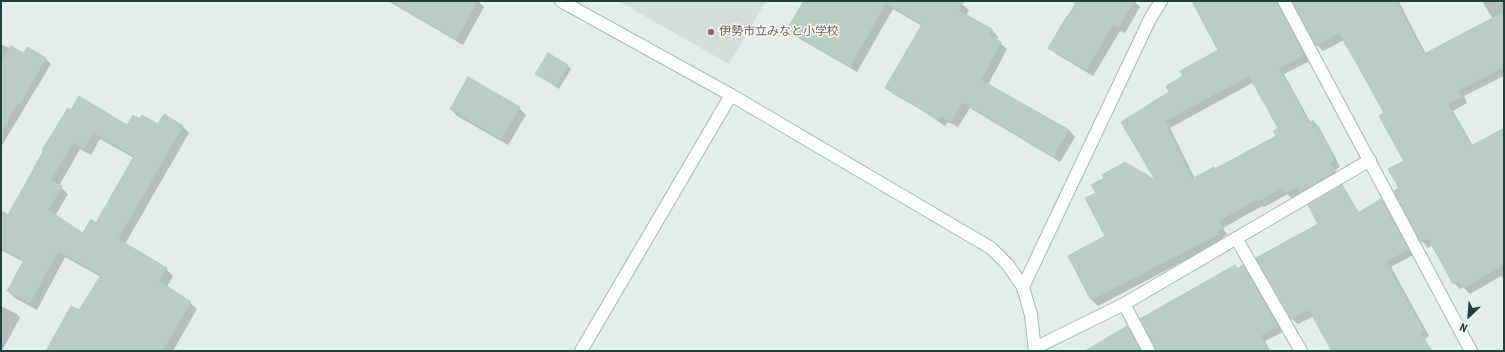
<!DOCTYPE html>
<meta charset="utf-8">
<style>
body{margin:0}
#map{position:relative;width:1505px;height:352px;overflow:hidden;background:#e3eeea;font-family:"Roboto Condensed",sans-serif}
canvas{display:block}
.frame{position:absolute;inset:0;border:2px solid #20413b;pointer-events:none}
.north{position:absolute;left:1449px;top:296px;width:40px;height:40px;-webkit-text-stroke:3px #f4faf7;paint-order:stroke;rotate:205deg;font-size:11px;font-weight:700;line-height:16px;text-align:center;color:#20413b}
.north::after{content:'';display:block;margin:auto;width:14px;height:18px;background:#20413b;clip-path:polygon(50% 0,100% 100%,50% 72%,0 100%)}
</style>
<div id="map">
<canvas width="1505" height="352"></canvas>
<div class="frame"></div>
<div class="north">N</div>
</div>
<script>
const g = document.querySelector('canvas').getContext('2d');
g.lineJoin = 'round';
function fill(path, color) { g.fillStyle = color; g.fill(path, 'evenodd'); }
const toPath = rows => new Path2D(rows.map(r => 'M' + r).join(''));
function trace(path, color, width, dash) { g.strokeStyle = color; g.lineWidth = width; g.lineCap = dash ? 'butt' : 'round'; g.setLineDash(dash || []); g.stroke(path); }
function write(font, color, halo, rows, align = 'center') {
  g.font = font + ' "Roboto Condensed","Noto Sans JP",sans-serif'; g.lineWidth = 3; g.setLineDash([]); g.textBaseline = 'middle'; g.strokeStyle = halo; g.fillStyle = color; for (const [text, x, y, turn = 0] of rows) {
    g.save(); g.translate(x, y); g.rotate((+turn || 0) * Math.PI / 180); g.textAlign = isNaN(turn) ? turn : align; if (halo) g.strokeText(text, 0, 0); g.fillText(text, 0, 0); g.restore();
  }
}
const built = toPath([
 [618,1,766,1,729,64]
]);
const shadow = toPath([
 [388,1,478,1,484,7,463,45],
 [805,1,958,1,969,10,966,16,992,30,998,37,997,40,1007,49,988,85,1069,130,1075,137,1060,162,970,108,958,127,948,122,945,126,920,109,893,94,887,88,922,26,893,9,857,72,795,36,789,29],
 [1077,1,1134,1,1140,7,1125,33,1120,31,1093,76,1056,54,1049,47],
 [1193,1,1287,1,1309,59,1307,60,1308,62,1284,74,1311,123,1313,121,1319,127,1335,157,1340,167,1335,170,1340,178,1292,199,1288,194,1264,207,1262,206,1223,228,1227,235,1223,237,1224,240,1098,306,1092,300,1106,236,1157,183,1123,122,1170,92,1185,76,1220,50],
 [1254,82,1279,129,1277,136,1216,170,1195,179,1170,128],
 [1294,1,1400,1,1399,2,1426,54,1493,19,1482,1,1504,1,1504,76,1464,96,1467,103,1453,111,1473,146,1504,129,1504,280,1501,276,1470,294,1463,287,1460,289,1454,283,1433,245,1428,248,1422,241,1395,191,1400,189,1405,162,1385,114,1344,40,1323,51,1317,45],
 [1,44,24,55,28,49,46,59,51,64,1,147],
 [568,66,571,69,559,89,537,74],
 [519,108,526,115,508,145,457,116,451,109],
 [68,109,127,127,140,120,158,126,182,126,189,133,125,244,166,269,173,276,167,287,190,303,197,309,173,351,47,351,79,311,101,277,65,257,37,310,15,298,8,291,24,262,1,250,1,224,8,217,45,151,43,149],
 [100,139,134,158,97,224,83,234,55,216,68,194,59,186,80,149,91,155],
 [1342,186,1347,192,1359,213,1381,200,1386,205,1413,255,1391,267,1429,336,1425,339,1432,351,1330,351,1333,350,1314,316,1298,324,1292,319,1258,259,1319,224],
 [1235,266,1238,269,1243,267,1248,272,1283,332,1265,341,1270,351,1157,351],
 [1,306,17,314,20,318,3,349,1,348],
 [1127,328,1133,333,1142,351,1087,351]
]);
const building = toPath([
 [391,1,477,1,456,40,391,1],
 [804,1,964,1,959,11,992,29,989,35,1001,42,981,80,1069,130,1053,157,963,102,951,122,941,116,938,120,915,106,915,105,885,88,922,24,886,3,850,67,787,29,804,1],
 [1073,1,1134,1,1118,28,1113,25,1086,70,1048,48,1067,16,1069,17,1077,4,1073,1],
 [1192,1,1277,1,1303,53,1302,54,1303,56,1279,68,1309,123,1313,120,1330,150,1334,161,1330,163,1335,172,1300,192,1298,187,1285,193,1282,188,1257,202,1256,200,1218,221,1222,228,1217,231,1219,234,1091,300,1068,256,1105,236,1085,198,1096,193,1091,185,1104,178,1102,175,1125,162,1155,180,1121,122,1169,92,1166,86,1183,76,1180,71,1218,50,1192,1],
 [1249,76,1278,128,1273,131,1276,136,1215,169,1214,167,1192,179,1165,121,1249,76],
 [1292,1,1396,1,1424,54,1504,12,1504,67,1458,90,1462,97,1448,104,1471,146,1504,128,1504,265,1463,288,1459,281,1453,284,1428,238,1421,242,1394,191,1399,188,1388,169,1404,161,1379,116,1384,113,1358,66,1339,33,1316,46,1292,1],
 [11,46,24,53,27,47,46,58,20,104,18,103,1,133,1,62,11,46],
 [548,53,568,65,556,86,535,74,548,53],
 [468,77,520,107,501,139,450,109,468,77],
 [79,96,127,125,133,115,140,119,142,115,158,124,164,114,183,126,118,239,167,268,159,281,191,302,162,351,46,351,71,306,79,310,101,275,58,251,30,303,7,291,24,260,1,248,1,211,8,215,44,150,42,150,68,108,71,110,79,96],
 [93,133,134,156,96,223,91,219,83,233,48,210,62,186,51,180,73,143,83,149,93,133],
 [1342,185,1358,213,1381,199,1408,249,1386,262,1424,331,1420,333,1431,351,1332,351,1309,310,1291,319,1256,258,1318,224,1308,205,1342,185],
 [1235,265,1237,269,1243,265,1278,326,1260,336,1269,351,1156,351,1140,319,1235,265],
 [1127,326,1141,351,1085,351,1127,326]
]);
const street = toPath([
 [1284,1,1471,351],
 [1236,238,1301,351],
 [1023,287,1150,19,1161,1],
 [1124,304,1149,351],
 [1035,348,1124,304,1370,160],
 [581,351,731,95]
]);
const secondary = toPath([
 [561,1,731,95,991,248,1008,265,1023,287,1031,315,1035,351]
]);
const markers = [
 [711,32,4,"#8d6e63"]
];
const educationNames = [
 ["伊勢市立みなと小学校",719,32]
];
fill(built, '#d1ded9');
fill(shadow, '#0003');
fill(building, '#baccc6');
trace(building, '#b4c9c2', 1);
trace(street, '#a5b7b2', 14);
trace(secondary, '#a0bbb3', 14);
trace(street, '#fff', 12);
trace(secondary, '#fff', 12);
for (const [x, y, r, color] of markers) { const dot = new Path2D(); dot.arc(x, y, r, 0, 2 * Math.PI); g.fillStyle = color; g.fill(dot); trace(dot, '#f4faf7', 1.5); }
write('12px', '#785e54', '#f4faf7', educationNames, 'left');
</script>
